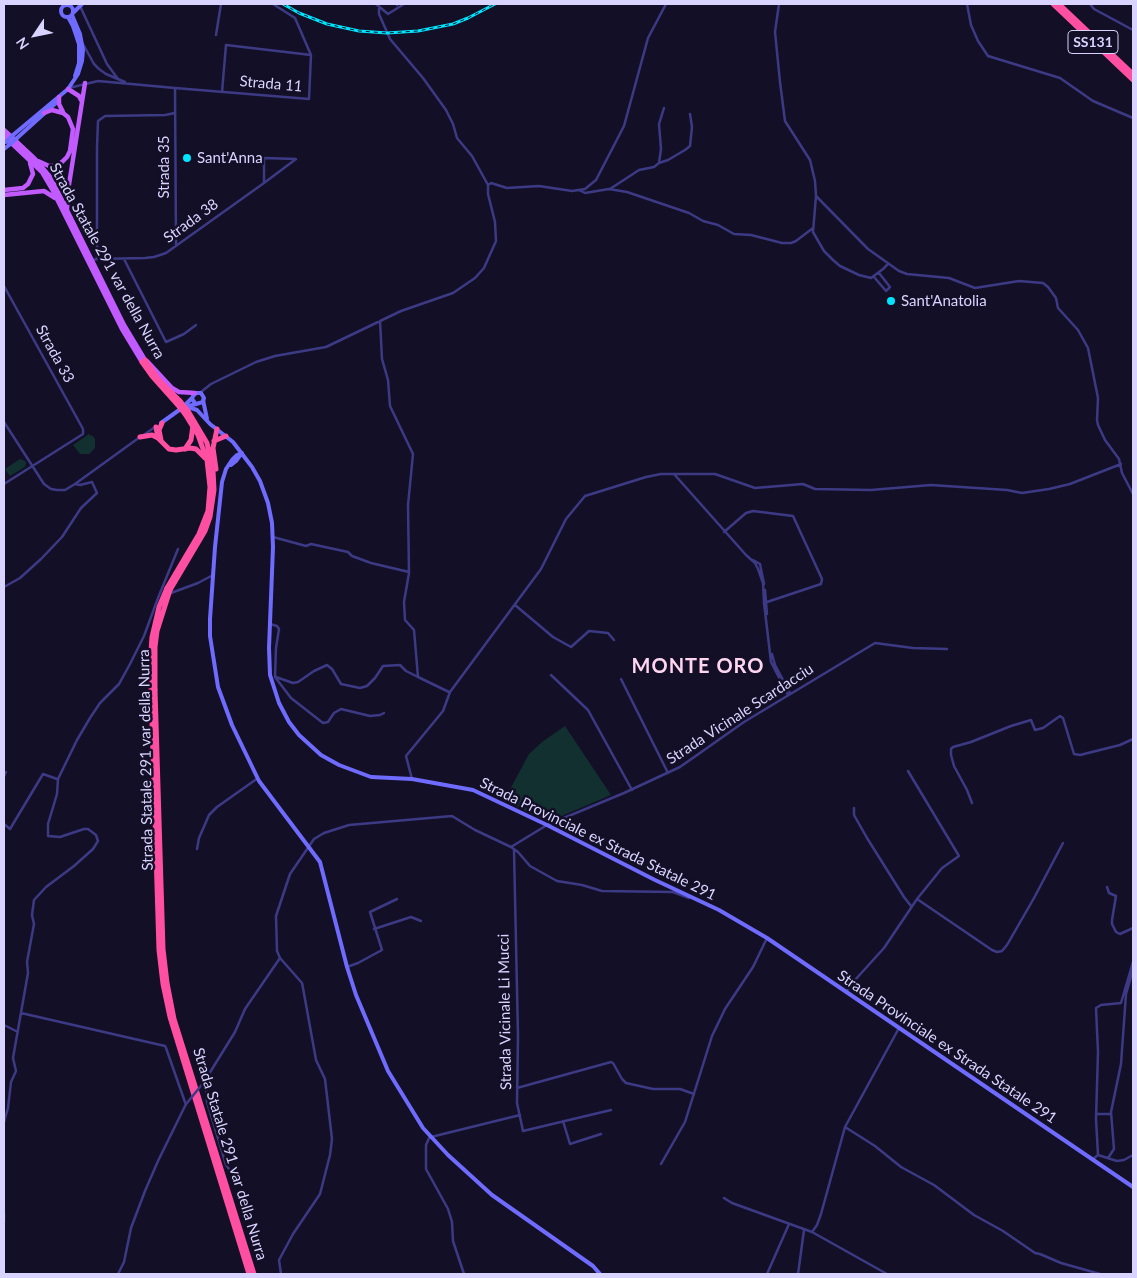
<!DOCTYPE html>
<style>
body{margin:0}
#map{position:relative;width:1137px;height:1278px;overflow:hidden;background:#130f26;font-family:Lato,sans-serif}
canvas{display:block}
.frame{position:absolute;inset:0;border:5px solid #d9d4ff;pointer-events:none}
.north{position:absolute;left:10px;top:10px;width:50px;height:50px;-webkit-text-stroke:4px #130f26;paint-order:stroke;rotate:236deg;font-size:14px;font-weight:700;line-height:20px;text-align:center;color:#d9d4ff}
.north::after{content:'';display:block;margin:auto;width:18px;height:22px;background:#d9d4ff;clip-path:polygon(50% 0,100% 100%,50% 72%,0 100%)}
</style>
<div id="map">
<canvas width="1137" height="1278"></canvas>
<div class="frame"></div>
<div class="north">N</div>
</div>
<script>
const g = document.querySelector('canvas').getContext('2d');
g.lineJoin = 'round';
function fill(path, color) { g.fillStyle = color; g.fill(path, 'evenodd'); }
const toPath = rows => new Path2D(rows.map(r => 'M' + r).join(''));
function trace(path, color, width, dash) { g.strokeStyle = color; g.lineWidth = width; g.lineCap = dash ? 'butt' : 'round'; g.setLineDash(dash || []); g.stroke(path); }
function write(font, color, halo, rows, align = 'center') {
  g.font = font + ' Lato,sans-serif'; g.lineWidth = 5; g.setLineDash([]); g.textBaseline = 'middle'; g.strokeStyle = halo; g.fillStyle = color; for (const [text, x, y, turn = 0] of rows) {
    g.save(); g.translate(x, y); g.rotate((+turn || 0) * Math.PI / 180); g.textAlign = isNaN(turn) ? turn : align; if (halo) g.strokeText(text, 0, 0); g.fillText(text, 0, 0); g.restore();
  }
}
const green = toPath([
 [89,434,91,436,92,435,95,439,95,448,89,454,80,454,73,445],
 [20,459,25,461,26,463,25,467,10,476,5,469],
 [565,726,611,795,557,818,547,821,501,799,508,793,529,754,542,742]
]);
const street = toPath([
 [273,4,295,18,311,55],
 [376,4,388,14,404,4],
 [397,4,397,5],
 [779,4,775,32,780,82,785,121,810,160,815,181,816,196,868,249,899,271,907,274,949,278,975,288,1019,281,1043,283,1048,287,1056,298,1058,308,1078,330,1088,348,1098,398,1097,420,1098,425,1105,440,1119,459,1122,473,1133,494],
 [967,4,971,25,978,41,988,56,1060,78,1093,101,1133,118],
 [1090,4,1094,9,1133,30],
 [80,6,107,64,118,79],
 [379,8,379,14,390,39,423,78,446,110,453,124,457,138,472,156,488,185],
 [216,35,221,4],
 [83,44,94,64,99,69,106,74,125,82],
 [69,88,98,81,175,88,309,99,311,55,226,45,222,92],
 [175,88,176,246],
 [659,163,668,160,685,150,690,146,692,127,690,114],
 [488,185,491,183,507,188,539,186,572,191,585,189,596,180,624,126,648,38,666,4],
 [610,189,639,170,654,167,659,163,661,149,659,124,664,108],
 [581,191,585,193,609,189,627,192,689,213,703,221,718,225,734,234,751,235,782,243,791,243,796,241,813,228],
 [816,196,813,232,824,251,833,260,840,266,859,275,871,278,883,269,888,264],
 [97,259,97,147,98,121,105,116,165,115,175,113],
 [124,259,166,342,184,334,196,325],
 [93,260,97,259,145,258,154,257,166,253,264,183,296,159,264,158,264,183],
 [874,277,886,291,890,287,879,273],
 [4,286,83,429,83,434,4,484],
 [380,321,382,359,388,380,390,406,413,454,408,505,409,573,404,602,405,620,414,630,418,677,449,692],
 [201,392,211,384,256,362,275,356,326,347,401,311,453,293,475,278,484,268,496,241,495,222,488,194,488,185],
 [4,422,44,484,51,489,57,490,65,490,75,484,140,437],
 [145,434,155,427],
 [674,474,746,555,755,563,758,569,763,583,764,603,771,662,788,695],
 [724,532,746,513,753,511,793,516,822,579,821,584,764,603],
 [273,537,306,546,311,544,348,552,352,556,371,563,409,572],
 [753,560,760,564,764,584],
 [4,587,20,578,41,559,62,537,81,508,97,493,92,482,80,485,75,484],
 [765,590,767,614],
 [171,593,198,583,213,575],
 [515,605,553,637,571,647,589,631,608,633,614,640],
 [270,624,277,626,279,629,276,648,275,677,291,698,323,723,328,722,334,713,341,709,370,716,380,715,384,713],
 [772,654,775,665,790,693],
 [551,675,588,710,632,790],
 [276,677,293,683,298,682,314,671,327,665,332,669,341,684,360,688,367,686,375,678,383,666,400,665,406,671,418,677],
 [621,679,668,773],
 [908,771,959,856,942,868,917,899],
 [4,776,6,772],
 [412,779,406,756,443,711,450,692,541,569,566,519,585,496,646,477,661,474,715,474,755,488,803,484,815,489,871,490,931,485,1007,490,1022,493,1049,489,1070,484,1121,464],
 [972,803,967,790,954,766,951,755,951,749,953,747,971,742,1011,726,1031,720,1035,730,1043,728,1060,716,1063,718,1074,754,1080,755,1120,745,1133,739],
 [854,808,854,815,867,838,904,897,911,906],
 [4,824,10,829,43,774,57,779],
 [511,847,547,825,624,793,680,767,744,722,875,643,913,648,947,649],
 [197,849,199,838,209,815,217,807,258,778],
 [514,850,518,1036,517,1103,523,1131,611,1110],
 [1107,887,1109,893,1116,896,1112,920,1112,924,1116,932,1120,934,1133,928],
 [374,929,411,917,421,921],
 [347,967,358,963,382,950,370,912,397,899],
 [846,992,855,980,884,948,917,899,992,950,997,952,1002,951,1007,945,1034,898,1063,843],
 [21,1013,165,1046,166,1048,186,1105],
 [4,1025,18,1032],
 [204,1082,235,1032,245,1009,280,958],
 [206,1082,207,1102,226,1165,229,1169],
 [517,1088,611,1062,613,1063,622,1079,626,1083,653,1089,680,1089,694,1094],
 [1096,1114,1111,1114],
 [563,1121,570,1144,601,1134],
 [4,1122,8,1108,11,1082,16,1071,13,1058,28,973,27,962,34,924,32,915,34,900,46,887,74,866,93,849,98,841,96,835,88,829,84,829,60,837,48,836,48,824,57,794,58,779,77,740,90,718,100,703,119,684,130,664,144,636,158,598,178,549],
 [845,1127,875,1146,901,1167,934,1185,974,1215,1003,1231,1035,1253,1040,1254,1061,1263,1100,1274],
 [430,1136,426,1145,426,1169,448,1209,452,1222,453,1241,464,1274],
 [431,1137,520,1115],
 [1098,1155,1096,1119,1098,1052,1096,1008,1101,1005,1121,1003,1133,962],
 [1108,1158,1114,1149,1111,1112,1121,1064,1126,994,1133,970],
 [1093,1159,1098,1155,1117,1161,1124,1160,1133,1155],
 [661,1164,685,1122,712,1036,725,1009,753,967,767,938],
 [724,1198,732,1203,812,1232,887,1274],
 [4,1214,4,1222],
 [812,1232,817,1225,821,1214,845,1127,899,1028],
 [118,1274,124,1262,131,1228,145,1191,158,1161,186,1104],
 [281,1274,279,1260,293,1234,320,1194,330,1155,332,1139,325,1079,316,1060,303,988,302,983,280,958,277,951,276,916,290,874,314,839,324,833,349,825,452,816,475,830,511,847,518,852,530,866,557,881,582,885,602,891,673,892,689,898],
 [767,1274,789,1224],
 [798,1274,804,1230]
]);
const secondary = toPath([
 '61 11a6 6 0 1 1 12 0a6 6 0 1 1-12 0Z',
 [73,13,82,4],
 [68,17,73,26,79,44,79,63,75,76],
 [13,135,68,89,78,74,82,61,83,50,80,34,72,15],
 [17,138,57,102,58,99],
 [4,149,9,145],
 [203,400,207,419],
 [189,406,203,402,204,398,201,393,196,393,193,396,192,399,195,403],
 [188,407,197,410,210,424,233,442,252,467,260,481,268,503,272,523,273,547,269,648,270,675,279,703,289,722,299,735,321,755,339,765,371,777,412,779,473,790,547,825,655,880,719,910,767,938,1133,1187],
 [161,423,182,408,192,398],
 [242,453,237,455,232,460,226,469,222,482,215,547,210,619,210,636,218,687,232,725,259,781,320,862,347,967,356,995,388,1071,423,1128,448,1155,492,1195,593,1266,600,1274],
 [231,465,236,461,241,454]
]);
const primary = toPath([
 [68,89,79,96,81,100],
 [59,97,59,104,63,112],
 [4,130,35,159,51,178,124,325,145,360],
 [4,136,42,172,52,189,122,329,142,362],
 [38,161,49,166,55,166,62,162,67,157,70,151,73,129,68,117,63,113,52,110,44,113],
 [4,190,23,188,28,184,33,174,30,163],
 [4,195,44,191,55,198],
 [67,209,68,191,85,83],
 [147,361,172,388,179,392,195,393]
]);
const highway = toPath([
 [1053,4,1133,80],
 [1059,4,1133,74],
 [145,360,159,380,180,401],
 [142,362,152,376,177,404],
 [156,427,158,438],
 [140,437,152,435,158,438,169,449,176,450,190,448,196,449,205,458],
 [161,440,159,430,162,423],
 [214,441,226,436],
 [185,449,191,440,193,425],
 [216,469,213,448,217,429],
 [167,588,199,534,208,511,210,487,207,460,198,435,185,414],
 [170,590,205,531,210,517,214,490,213,470,207,443,188,411],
 [151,690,159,950,163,984,170,1017,249,1274],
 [155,690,163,949,167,983,174,1019,254,1274]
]);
const rail = toPath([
 [283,4,299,13,327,24,359,31,387,33,418,31,453,24,468,18,495,4]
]);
const streetBridge = toPath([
 [187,1103,204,1082]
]);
const secondaryBridge = toPath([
 [6,142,13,135],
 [9,145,17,138]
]);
const highwayBridge = toPath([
 [180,401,188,411],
 [177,404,185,414],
 [151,690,150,666,152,637,159,607,167,588],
 [155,690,155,647,157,631,170,590]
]);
const markers = [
 [187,158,5,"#00e5ff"],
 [891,301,5,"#00e5ff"]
];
const shields = [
 [1093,42,50]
];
const shieldNames = [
 ["SS131",1093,42]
];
const streetNames = [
 ["Strada 11",271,84,5],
 ["Strada 35",164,167,-90],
 ["Strada 38",191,221,-36],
 ["Strada Statale 291 var della Nurra",107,261,61],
 ["Strada 33",55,354,61],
 ["Strada Vicinale Scardacciu",740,714,-33],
 ["Strada Statale 291 var della Nurra",146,760,-91],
 ["Strada Provinciale ex Strada Statale 291",598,839,26],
 ["Strada Vicinale Li Mucci",505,1012,-91],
 ["Strada Provinciale ex Strada Statale 291",947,1047,34],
 ["Strada Statale 291 var della Nurra",230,1154,73]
];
const poiNames = [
 ["Sant'Anna",197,158],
 ["Sant'Anatolia",901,301]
];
const districtNames = [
 ["MONTE ORO",698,667]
];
fill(green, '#12302f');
trace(street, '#3d3a85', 2.5);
trace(secondary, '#6f6bff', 4);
trace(primary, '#c25bff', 4.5);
trace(highway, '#ff4fa3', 5);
trace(rail, '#00e5ff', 3);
trace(rail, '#130f26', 1, [4]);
trace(streetBridge, '#3d3a85', 2.5);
trace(secondaryBridge, '#6f6bff', 4);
trace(highwayBridge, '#ff4fa3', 5);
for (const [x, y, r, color] of markers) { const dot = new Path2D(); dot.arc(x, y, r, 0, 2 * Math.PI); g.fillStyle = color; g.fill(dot); trace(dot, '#130f26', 2); }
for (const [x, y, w] of shields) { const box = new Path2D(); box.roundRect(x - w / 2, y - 11.5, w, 23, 4); g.fillStyle = '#130f26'; g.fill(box); trace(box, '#d9d4ff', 1); }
write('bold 14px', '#d9d4ff', null, shieldNames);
write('15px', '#d9d4ff', '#130f26', streetNames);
write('15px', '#d9d4ff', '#130f26', poiNames, 'left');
g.letterSpacing = '1px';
write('bold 20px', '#ffd6f0', '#130f26', districtNames);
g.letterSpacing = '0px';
</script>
